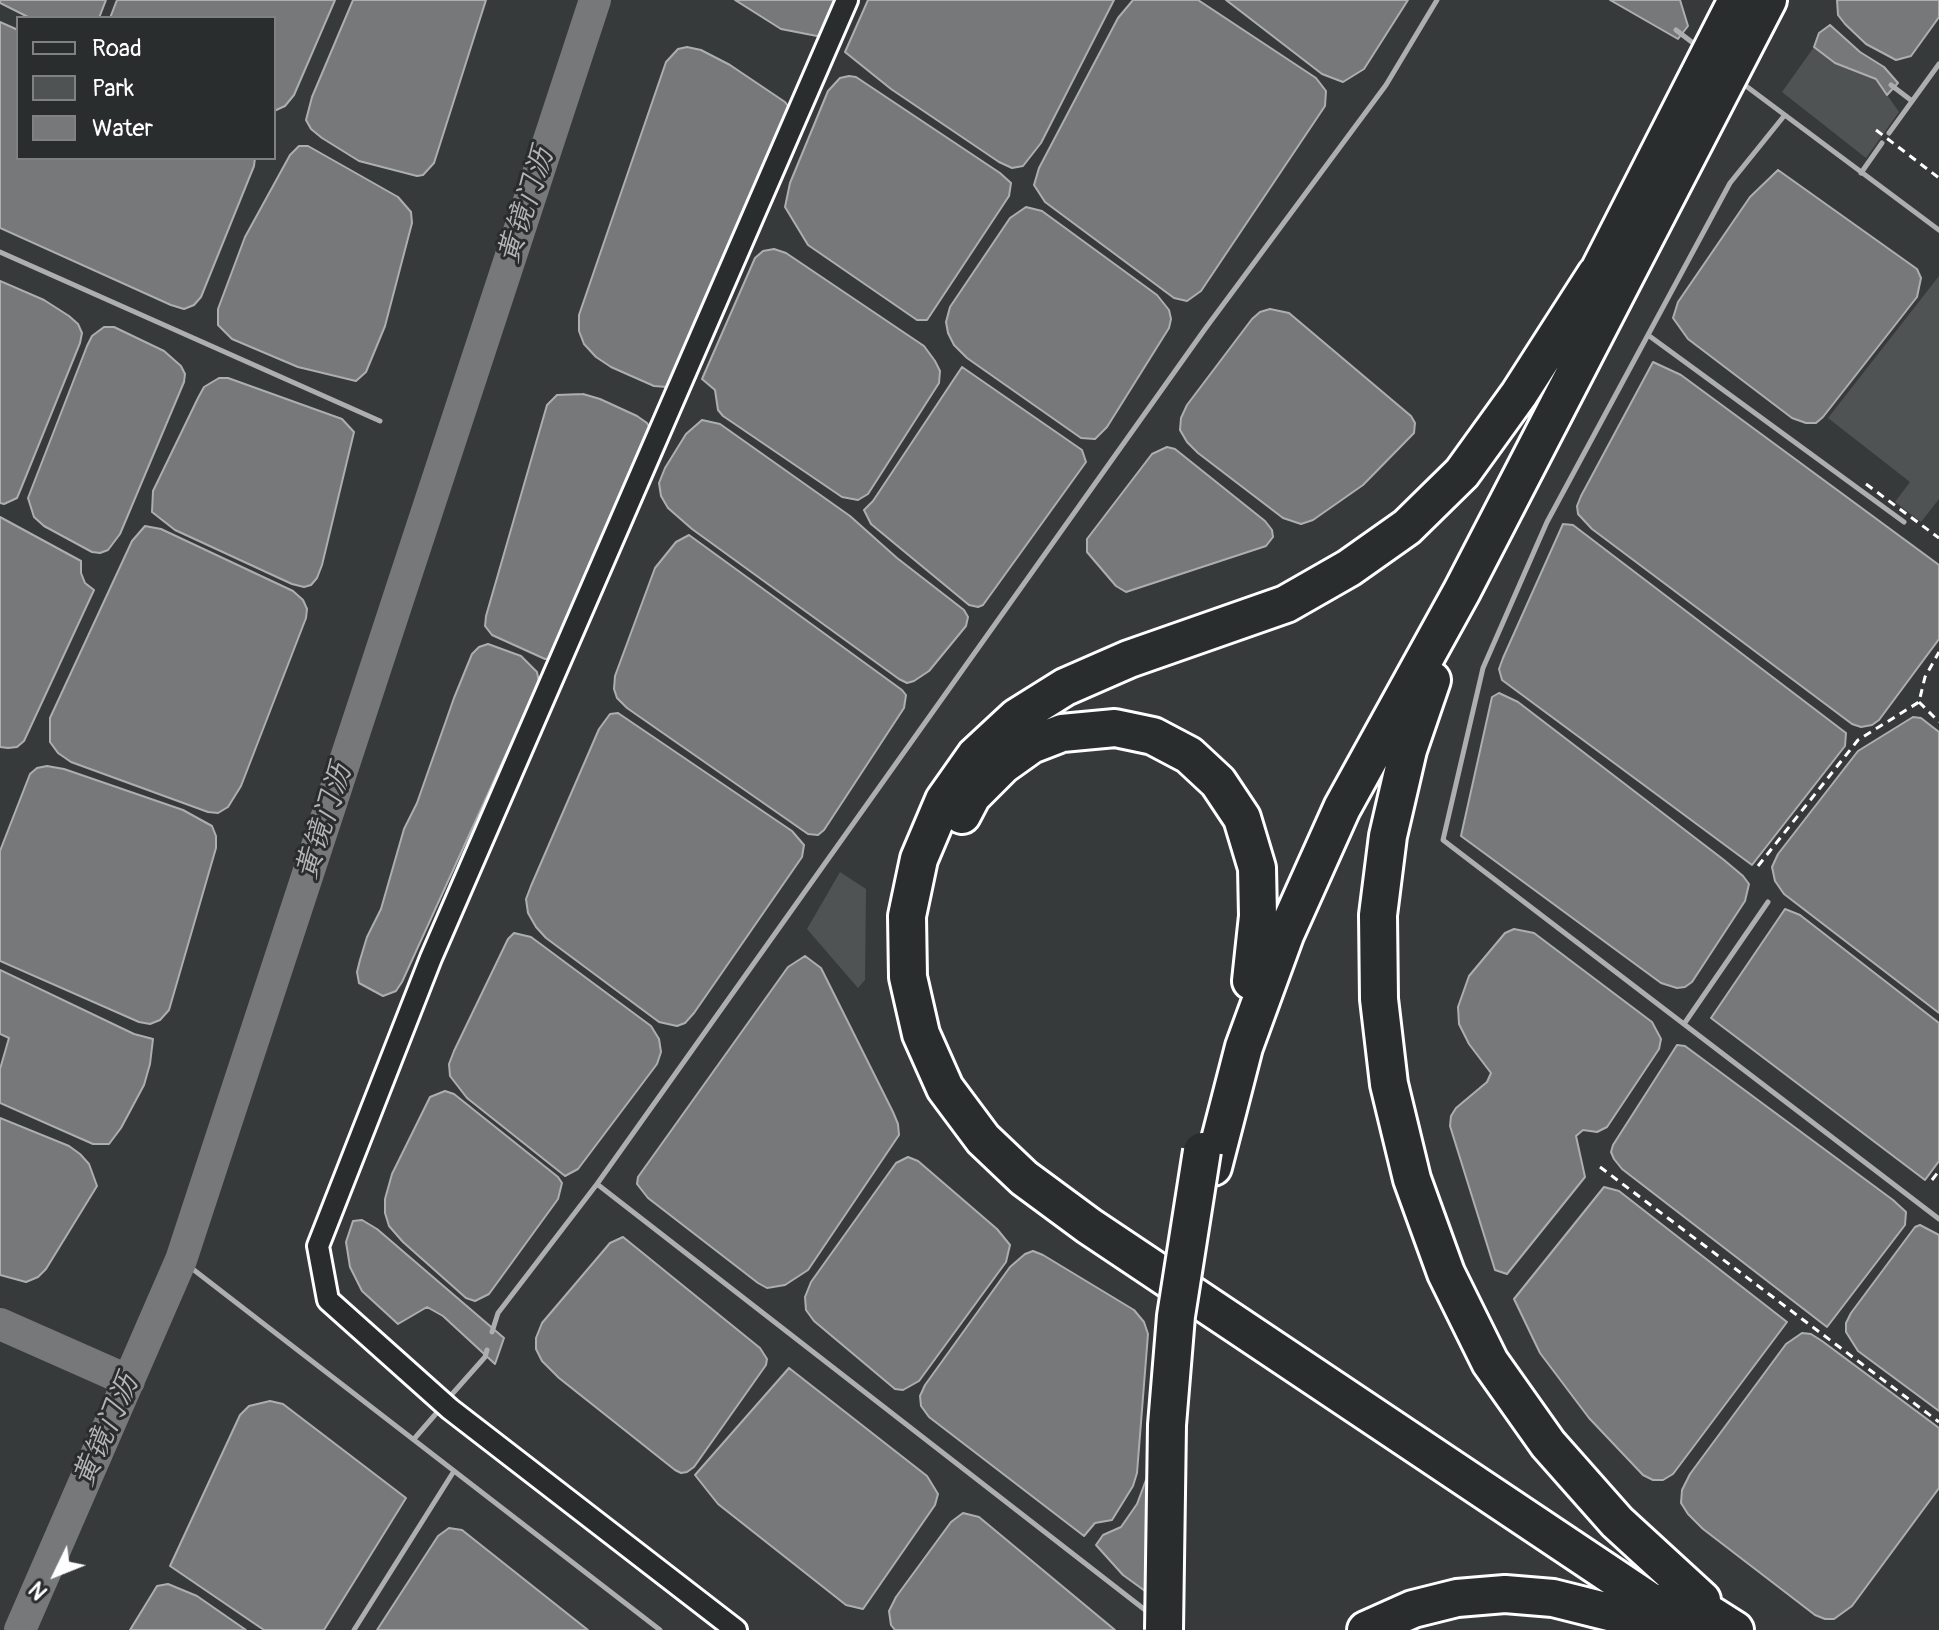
<!DOCTYPE html>
<meta charset="utf-8">
<style>
body{margin:0}
#map{position:relative;width:1939px;height:1630px;overflow:hidden;background:#373a3b;font-family:Pangolin,sans-serif}
canvas{display:block}
.legend{position:absolute;left:16px;top:16px;width:260px;height:144px;box-sizing:border-box;background:#2a2d2e;border:2px solid #7f8182;margin:0;padding:10px 14px;list-style:none;font-size:24px;color:#fff}
.legend li{display:flex;align-items:center;gap:16px;height:40px}
.legend b{width:40px;border:2px solid #7f8182}
.north{position:absolute;left:16px;top:1534px;width:80px;height:80px;-webkit-text-stroke:6px #2a2d2e;paint-order:stroke;rotate:227deg;font-size:22px;font-weight:700;line-height:32px;text-align:center;color:#fff}
.north::after{content:'';display:block;margin:auto;width:28px;height:36px;background:#fff;clip-path:polygon(50% 0,100% 100%,50% 72%,0 100%)}
</style>
<div id="map">
<canvas width="1939" height="1630"></canvas>
<ul class="legend">
<li><b style="height:10px;background:#2a2d2e"></b>Road</li>
<li><b style="height:22px;background:#505354"></b>Park</li>
<li><b style="height:22px;background:#767879"></b>Water</li>
</ul>
<div class="north">N</div>
</div>
<script>
const g = document.querySelector('canvas').getContext('2d');
g.lineJoin = 'round';
function fill(path, color) { g.fillStyle = color; g.fill(path, 'evenodd'); }
const toPath = rows => new Path2D(rows.map(r => 'M' + r).join(''));
function trace(path, color, width, dash) { g.strokeStyle = color; g.lineWidth = width; g.lineCap = dash ? 'butt' : 'round'; g.setLineDash(dash || []); g.stroke(path); }
function write(font, color, halo, rows, align = 'center') {
  g.font = font + ' Pangolin,"LXGW WenKai TC",sans-serif'; g.lineWidth = 6; g.setLineDash([]); g.textBaseline = 'middle'; g.strokeStyle = halo; g.fillStyle = color; for (const [text, x, y, turn = 0] of rows) {
    g.save(); g.translate(x, y); g.rotate((+turn || 0) * Math.PI / 180); g.textAlign = isNaN(turn) ? turn : align; if (halo) g.strokeText(text, 0, 0); g.fillText(text, 0, 0); g.restore();
  }
}
const green = toPath([
 [1814,47,1835,63,1876,79,1899,112,1866,158,1782,92],
 [1939,276,1939,499,1921,522,1895,502,1910,482,1828,418],
 [840,872,866,889,865,980,858,988,807,929]
]);
const water = toPath([
 [0,0,106,0,99,18,30,18,0,3,0,0],
 [117,0,335,0,294,95,285,106,274,111,274,18,110,18,117,0],
 [353,0,486,0,434,163,423,175,417,176,359,161,322,138,311,129,306,120,312,97,353,0],
 [735,0,845,0,825,33,817,36,781,29,735,0],
 [868,0,1114,0,1041,143,1023,166,1012,168,999,162,891,89,845,52,868,0],
 [1133,0,1198,0,1316,78,1326,91,1325,106,1201,291,1187,301,1174,298,1045,202,1034,185,1039,168,1118,18,1133,0],
 [1226,0,1408,0,1364,69,1343,82,1322,74,1226,0],
 [1610,0,1680,0,1688,26,1678,39,1610,0],
 [1837,0,1939,0,1939,17,1911,56,1896,60,1866,44,1845,24,1838,15,1837,0],
 [0,22,18,30,18,158,255,158,254,166,201,297,194,305,184,309,171,305,0,228,0,22],
 [1830,25,1860,52,1884,67,1898,83,1887,95,1876,79,1835,63,1814,47,1819,33,1830,25],
 [687,47,701,50,730,65,785,102,791,110,675,383,667,387,654,386,611,367,596,357,584,344,579,331,579,315,666,62,678,49,687,47],
 [849,76,856,77,1000,173,1011,183,1009,196,927,320,917,320,808,245,785,207,790,183,828,91,840,78,849,76],
 [299,146,308,146,398,197,411,212,412,223,385,326,366,372,356,381,298,367,232,339,218,325,218,309,245,237,290,155,299,146],
 [1778,170,1917,269,1921,278,1917,297,1823,417,1816,423,1806,423,1792,418,1688,339,1673,318,1678,302,1750,197,1778,170],
 [1026,207,1042,211,1157,295,1169,310,1171,319,1169,328,1107,427,1095,439,1081,438,967,358,954,345,948,333,946,322,950,307,1010,218,1026,207],
 [774,249,786,253,924,346,935,361,940,371,939,383,868,494,858,500,842,497,723,416,718,410,715,390,702,379,755,258,763,251,774,249],
 [0,281,44,300,69,316,78,324,82,333,80,343,22,486,17,498,4,504,0,503,0,281],
 [1270,309,1289,313,1411,416,1415,423,1414,433,1363,485,1313,520,1301,524,1283,518,1198,453,1187,442,1180,430,1181,418,1187,405,1252,319,1260,312,1270,309],
 [104,327,114,327,164,351,181,366,185,374,184,382,120,534,108,550,100,553,92,552,44,526,34,517,28,498,87,346,92,336,104,327],
 [1653,362,1681,375,1939,565,1939,639,1879,720,1872,725,1861,727,1852,724,1592,529,1578,514,1577,506,1581,496,1653,362],
 [962,367,1082,450,1086,462,983,605,978,607,969,605,871,524,864,510,873,501,962,367],
 [219,378,228,378,342,419,354,432,322,565,317,578,311,585,304,587,292,584,175,530,152,512,153,491,198,398,204,387,219,378],
 [583,394,600,399,637,416,647,423,651,430,552,658,545,659,492,635,485,626,486,616,547,405,557,395,583,394],
 [702,420,720,424,850,516,897,558,964,610,968,617,966,626,929,671,914,681,907,683,899,679,692,529,668,508,661,496,659,483,665,468,686,434,702,420],
 [1167,447,1175,449,1265,521,1272,530,1273,537,1266,546,1126,592,1116,586,1087,552,1087,539,1152,454,1167,447],
 [0,517,81,561,81,573,85,583,94,590,24,741,17,747,8,748,0,747,0,517],
 [1563,524,1573,525,1846,733,1845,746,1752,865,1502,680,1499,669,1503,658,1563,524],
 [145,526,161,529,293,591,303,600,307,609,306,618,241,786,228,807,218,813,208,812,71,762,58,753,50,742,50,718,132,541,145,526],
 [689,535,902,690,906,695,904,708,824,830,818,835,808,834,627,708,617,698,614,689,615,676,655,568,676,542,689,535],
 [488,644,521,656,537,672,539,682,402,982,396,991,383,996,359,983,357,972,360,960,367,937,381,909,404,829,417,803,454,698,472,654,479,647,488,644],
 [1499,693,1518,702,1724,860,1743,876,1749,884,1745,901,1692,982,1685,987,1677,988,1661,983,1461,836,1492,697,1499,693],
 [618,713,792,831,804,845,802,857,694,1013,685,1023,677,1026,659,1022,546,938,536,927,528,913,526,899,531,886,599,729,610,714,618,713],
 [1913,717,1921,718,1939,732,1939,1013,1784,894,1775,881,1772,867,1778,854,1858,751,1913,717],
 [47,766,64,769,183,810,212,826,216,836,216,848,169,1010,160,1020,150,1024,139,1022,0,961,0,851,30,774,37,768,47,766],
 [1785,909,1800,915,1939,1023,1939,1161,1925,1180,1711,1018,1785,909],
 [1514,929,1534,933,1652,1022,1661,1039,1659,1049,1607,1127,1597,1132,1583,1130,1576,1136,1585,1177,1507,1274,1495,1270,1450,1126,1451,1116,1456,1108,1487,1082,1491,1073,1469,1044,1459,1024,1458,1007,1469,976,1505,933,1514,929],
 [514,933,531,937,651,1026,659,1039,661,1052,657,1064,578,1169,565,1176,467,1098,450,1076,449,1064,454,1051,508,939,514,933],
 [805,956,821,968,893,1112,898,1124,899,1135,808,1270,785,1285,767,1288,758,1283,648,1198,637,1184,638,1177,788,967,805,956],
 [0,970,134,1034,153,1039,150,1064,144,1085,121,1128,109,1144,93,1144,0,1103,0,1069,9,1038,0,1034,0,970],
 [1677,1045,1685,1046,1893,1200,1906,1212,1905,1225,1827,1327,1622,1169,1614,1159,1611,1152,1613,1145,1677,1045],
 [445,1091,454,1094,558,1177,562,1183,558,1199,489,1294,475,1301,466,1298,403,1242,389,1226,385,1213,385,1199,392,1174,430,1097,445,1091],
 [0,1118,69,1146,80,1154,89,1164,97,1186,46,1269,38,1277,26,1282,0,1275,0,1118],
 [908,1157,918,1161,997,1229,1010,1245,1006,1262,919,1381,903,1390,895,1389,814,1321,806,1310,805,1297,811,1282,896,1163,908,1157],
 [1604,1187,1619,1191,1787,1322,1673,1474,1663,1480,1653,1480,1643,1475,1589,1418,1540,1353,1514,1299,1604,1187],
 [362,1220,377,1229,504,1338,495,1364,443,1316,427,1307,398,1324,362,1291,350,1267,346,1242,353,1221,362,1220],
 [1920,1225,1939,1235,1939,1411,1858,1351,1846,1332,1846,1323,1851,1313,1915,1227,1920,1225],
 [623,1237,760,1348,767,1359,766,1365,694,1467,687,1472,681,1473,675,1470,559,1378,542,1361,536,1349,536,1338,542,1323,610,1243,623,1237],
 [1033,1251,1043,1255,1134,1310,1144,1322,1148,1334,1137,1473,1133,1486,1112,1520,1095,1523,1084,1536,929,1417,921,1406,920,1396,925,1385,1010,1267,1025,1254,1033,1251],
 [1802,1333,1811,1334,1822,1341,1939,1428,1939,1488,1852,1606,1834,1619,1825,1619,1815,1615,1703,1529,1688,1514,1681,1503,1682,1490,1690,1474,1786,1344,1802,1333],
 [789,1368,927,1476,938,1494,935,1505,863,1609,846,1605,718,1504,695,1475,789,1368],
 [270,1401,283,1404,406,1498,324,1630,264,1630,170,1566,240,1415,249,1406,270,1401],
 [1149,1472,1170,1597,1145,1591,1123,1575,1096,1545,1103,1535,1121,1527,1137,1504,1149,1472],
 [963,1513,979,1517,1115,1630,895,1630,891,1625,889,1611,896,1597,951,1522,963,1513],
 [449,1528,462,1530,588,1630,377,1630,438,1536,449,1528],
 [168,1584,197,1596,246,1630,130,1630,157,1586,168,1584]
]);
const stream = toPath([
 [1676,30,1697,46],
 [1742,83,1939,230],
 [1891,85,1912,101],
 [1784,116,1730,183,1547,522,1483,668,1443,840,1939,1219],
 [1889,133,1939,64],
 [1861,173,1882,143],
 [0,252,380,421],
 [1648,335,1904,522],
 [1684,1024,1768,902],
 [597,1184,1149,1613],
 [181,1260,660,1630],
 [492,1332,498,1313,597,1184,1205,329,1386,85,1437,0],
 [446,1401,485,1357,487,1350],
 [414,1439,440,1409],
 [354,1630,454,1471]
]);
const river = toPath([
 [0,1324,129,1381],
 [20,1630,181,1260,595,0]
]);
const path = toPath([
 [1876,130,1939,178],
 [1866,484,1939,538],
 [1919,702,1939,722],
 [1758,866,1858,740,1919,702,1925,677,1939,652],
 [1600,1167,1939,1422],
 [1932,1180,1939,1171]
]);
const minor = toPath([
 [736,1630,450,1409,328,1300,318,1246,431,958,847,0]
]);
const motorway = toPath([
 [1596,274,1519,394,1462,473,1407,527,1349,568,1286,604,1129,659,1065,687,1017,717,975,756,944,800,919,859,907,916,908,977,921,1034,945,1088,983,1139,1024,1178,1089,1226,1693,1630],
 [1587,294,1737,0],
 [1432,680,1408,750,1388,836,1378,915,1379,999,1389,1084,1412,1179,1446,1273,1490,1362,1548,1444,1617,1522,1702,1600],
 [962,815,972,796,1003,765,1031,745,1062,733,1115,728,1153,736,1189,755,1218,782,1242,818,1257,868,1258,916,1251,981],
 [1213,1167,1244,1047,1285,935,1342,808,1462,591,1768,0],
 [1675,1592,1735,1630],
 [1366,1630,1413,1609,1457,1598,1505,1594,1553,1598,1617,1614,1655,1630]
]);
const motorwayBridge = toPath([
 [1164,1630,1167,1425,1176,1316,1202,1151]
]);
const waterNames = [
 ["黄镜门沥",527,206,-72],
 ["黄镜门沥",325,822,-72],
 ["黄镜门沥",107,1431,-66]
];
fill(green, '#505354');
fill(water, '#767879');
trace(water, '#adaeaf', 2);
trace(stream, '#adaeaf', 5);
trace(river, '#767879', 32);
trace(minor, '#fff', 26);
trace(motorway, '#fff', 42);
trace(path, '#fff', 3, [8, 6]);
trace(minor, '#2a2d2e', 20);
trace(motorway, '#2a2d2e', 36);
trace(motorwayBridge, '#fff', 42, []);
trace(motorwayBridge, '#2a2d2e', 36);
write('italic 30px', '#b4b5b5', '#2a2d2e', waterNames);
</script>
